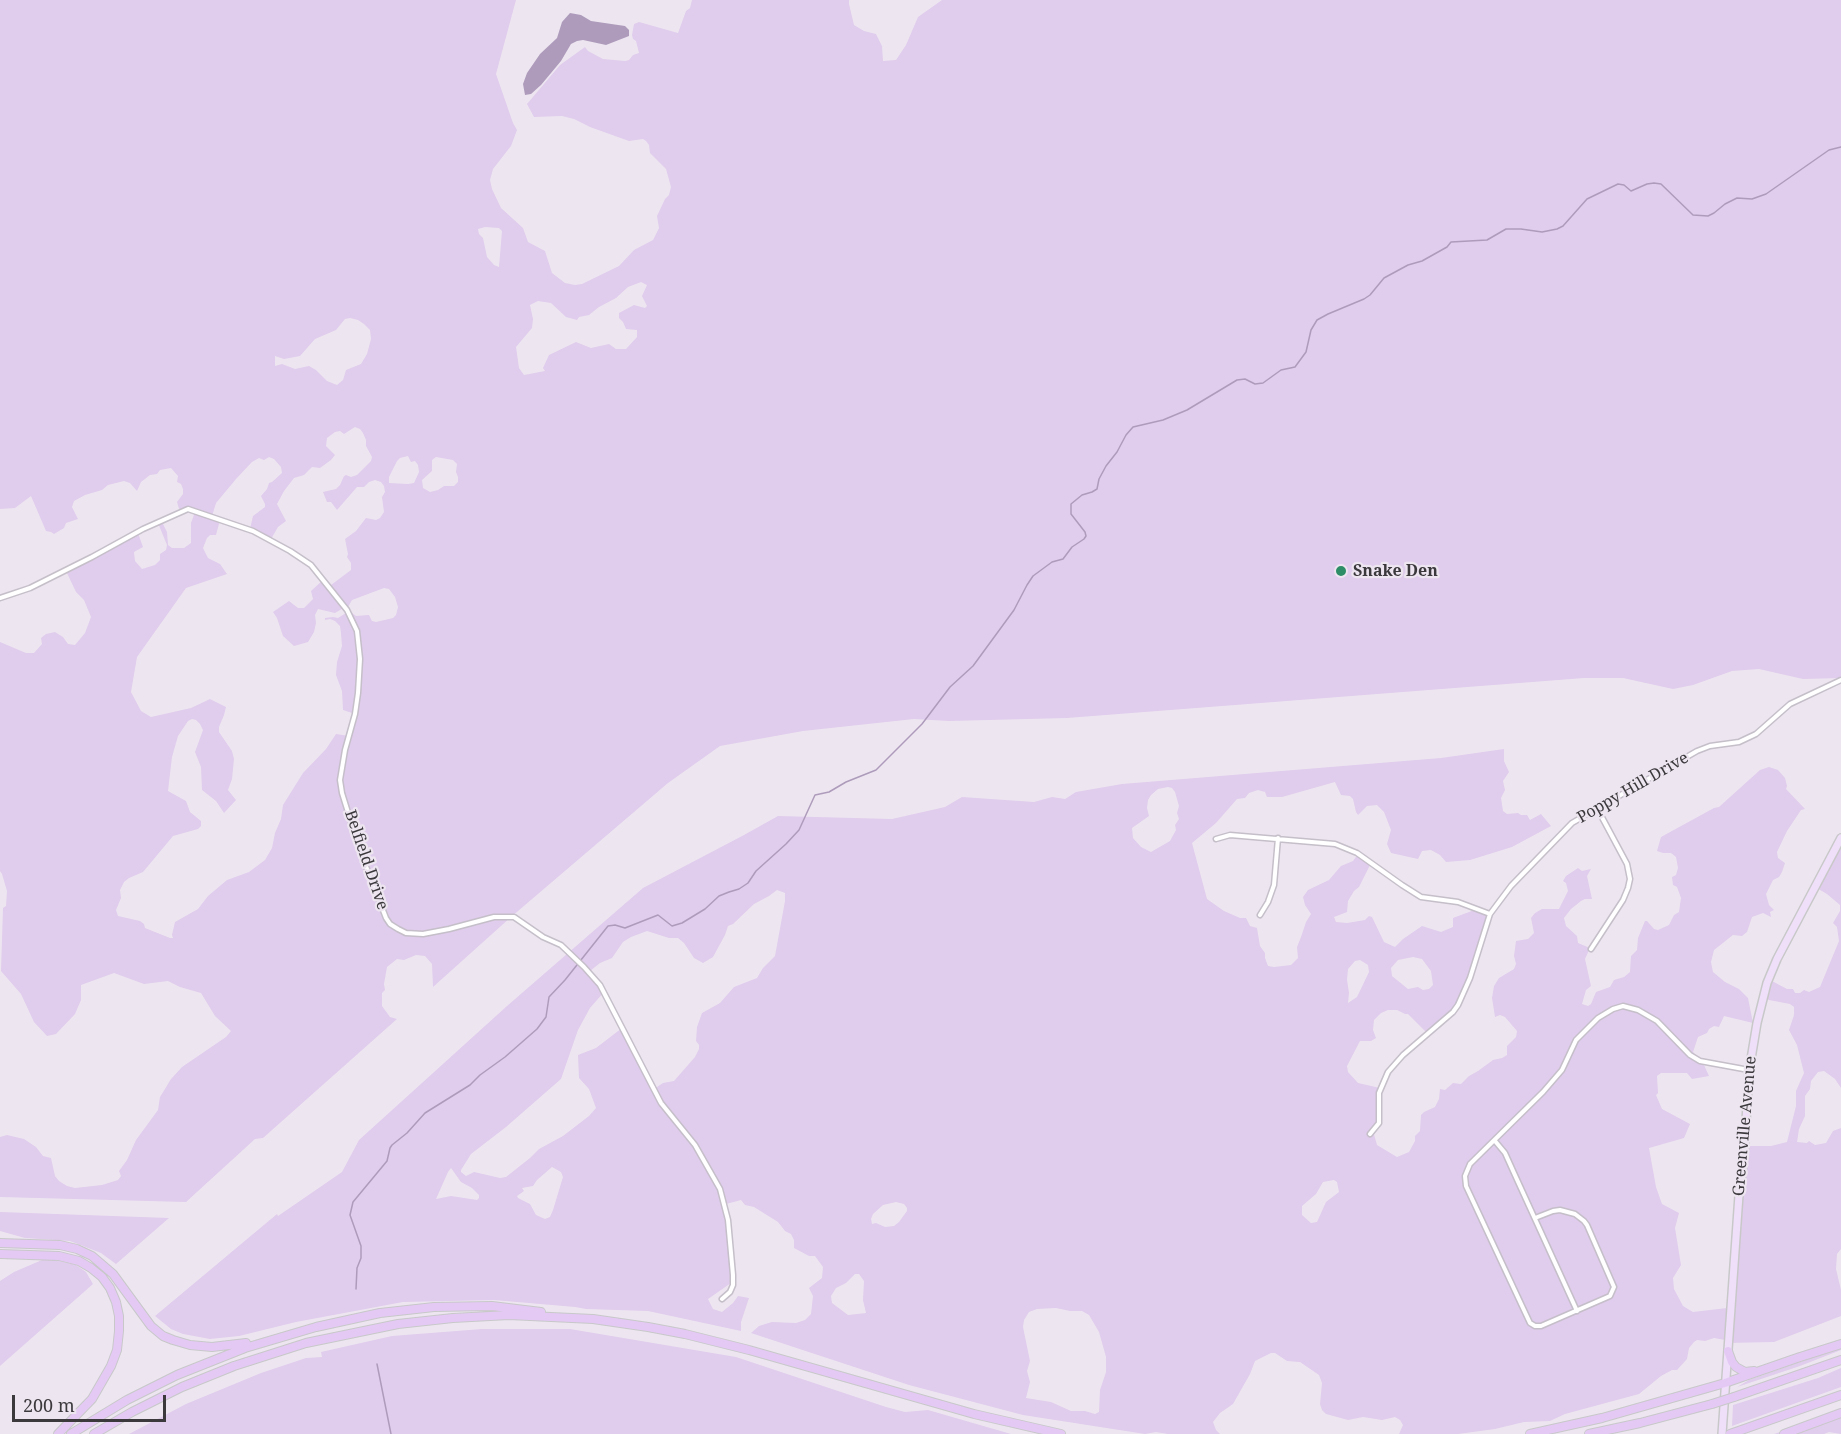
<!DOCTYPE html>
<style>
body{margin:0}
#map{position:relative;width:1841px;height:1434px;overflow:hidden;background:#ede6f1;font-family:"Noto Serif",serif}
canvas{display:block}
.scale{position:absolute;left:12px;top:1395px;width:154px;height:27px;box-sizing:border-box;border:3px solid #3c393d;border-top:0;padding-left:8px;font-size:18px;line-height:21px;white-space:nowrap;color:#3c393d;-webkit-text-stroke:4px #ede6f1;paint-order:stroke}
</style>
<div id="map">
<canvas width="1841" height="1434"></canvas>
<div class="scale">200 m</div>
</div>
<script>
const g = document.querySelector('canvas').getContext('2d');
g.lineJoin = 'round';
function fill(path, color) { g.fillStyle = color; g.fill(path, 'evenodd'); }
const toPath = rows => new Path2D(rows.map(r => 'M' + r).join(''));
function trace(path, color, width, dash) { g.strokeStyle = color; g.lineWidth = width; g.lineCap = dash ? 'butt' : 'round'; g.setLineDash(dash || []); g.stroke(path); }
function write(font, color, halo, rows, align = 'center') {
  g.font = font + ' "Noto Serif",serif'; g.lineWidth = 4.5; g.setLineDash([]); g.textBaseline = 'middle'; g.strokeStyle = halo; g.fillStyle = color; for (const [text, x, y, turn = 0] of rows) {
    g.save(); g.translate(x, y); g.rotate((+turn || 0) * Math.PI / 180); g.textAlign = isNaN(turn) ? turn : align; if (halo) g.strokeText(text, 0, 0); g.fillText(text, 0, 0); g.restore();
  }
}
const green = toPath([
 [0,0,516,0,496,74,513,123,517,130,511,146,493,169,490,180,492,189,501,208,523,228,528,242,545,251,552,273,565,283,575,285,582,284,619,266,634,250,653,240,659,228,657,216,665,199,669,195,671,187,666,169,650,153,649,145,646,141,643,139,629,141,590,127,574,119,562,116,534,117,527,104,560,65,585,47,588,51,603,59,625,61,629,60,633,55,639,53,636,41,633,39,632,35,634,24,639,22,678,33,686,11,690,8,692,0,849,0,849,4,854,25,864,31,876,34,882,46,883,61,896,60,906,45,918,17,942,0,1841,0,1841,678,1803,679,1759,669,1732,671,1693,685,1673,689,1623,678,1584,678,1067,718,949,721,914,719,803,731,720,746,668,783,511,917,433,987,432,964,425,956,416,955,404,960,397,959,387,967,384,984,385,990,382,993,382,1006,390,1017,397,1019,263,1138,255,1139,186,1202,0,1197,0,1137,7,1135,24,1139,36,1147,43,1156,51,1158,55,1176,59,1181,67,1186,75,1188,102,1185,118,1180,121,1176,119,1171,127,1160,136,1140,158,1110,160,1097,171,1079,182,1067,226,1037,231,1031,215,1016,201,993,180,987,168,981,144,984,114,973,81,985,81,1000,75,1014,56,1034,47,1036,34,1022,21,994,1,971,3,908,6,906,7,891,2,874,0,871,0,642,26,653,34,653,42,644,41,638,46,634,55,632,63,637,68,644,75,645,85,633,91,617,84,600,76,592,66,571,138,533,143,547,134,552,135,561,142,569,155,565,160,560,160,554,166,550,167,545,158,523,162,522,167,532,168,545,172,548,184,548,191,543,191,523,195,512,193,510,180,512,177,502,183,494,183,489,181,484,177,482,178,476,171,468,160,470,157,474,150,475,141,482,137,491,130,483,124,481,108,485,102,490,85,495,74,501,72,507,78,519,66,523,64,528,54,534,51,532,46,531,31,496,15,508,0,509],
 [485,227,499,228,502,231,499,267,494,265,487,257,483,238,479,234,478,229],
 [641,282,647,285,642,296,647,306,645,308,634,305,619,313,619,318,623,322,626,329,637,330,637,337,626,349,616,349,609,344,591,348,576,342,549,355,543,368,545,371,524,375,519,368,516,347,532,328,533,319,530,305,538,301,551,303,566,317,577,320,579,317,589,315,599,307,616,298,628,287],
 [350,318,358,320,364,324,370,330,371,339,367,354,361,364,346,370,343,380,337,385,327,381,316,370,309,366,295,369,282,364,275,366,275,356,284,359,300,356,315,339,336,330,345,319],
 [355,427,360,429,363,433,366,440,366,446,372,457,371,461,357,475,351,477,346,475,344,476,340,485,336,489,323,492,327,502,331,502,337,510,357,487,364,487,369,482,375,480,381,482,384,486,385,492,382,497,384,512,380,518,376,520,366,518,356,531,345,539,348,554,347,557,351,563,351,570,331,585,323,580,311,591,313,599,304,608,298,608,289,601,273,612,277,618,283,636,294,646,308,642,314,632,316,623,315,615,318,609,335,613,345,607,346,613,338,618,333,617,325,618,325,620,330,619,335,621,340,626,341,633,342,646,337,662,336,675,342,691,343,710,355,714,349,736,336,734,326,749,303,773,283,805,281,819,275,833,272,848,265,860,249,872,227,880,208,896,198,909,175,922,172,935,173,938,170,938,145,928,144,924,140,921,118,916,116,910,121,898,120,890,124,882,129,878,143,872,173,836,198,829,201,826,201,821,190,812,186,801,168,791,172,757,178,736,188,721,192,719,196,720,200,724,203,730,195,752,201,767,202,790,216,801,224,813,236,800,228,790,232,779,234,759,232,751,219,732,219,727,224,715,226,707,210,699,191,708,151,717,141,711,131,692,137,657,186,588,227,574,220,564,208,558,203,548,207,538,210,535,216,535,220,520,212,516,216,503,236,479,252,462,259,458,264,460,269,457,274,459,281,467,282,473,272,482,269,483,267,489,261,496,265,504,265,507,253,516,250,529,271,539,278,527,286,521,277,504,284,491,294,478,304,475,312,467,320,468,331,460,335,455,326,446,327,438,335,432,340,431,344,434],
 [408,456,411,462,415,461,418,465,419,472,414,483,408,484,389,483,389,477,397,461,400,458],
 [436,457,453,460,457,464,456,472,458,477,458,482,454,486,444,486,438,490,430,492,423,488,422,480,432,471,432,460],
 [384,588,389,589,395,597,398,607,396,615,393,618,376,622,372,621,369,615,356,616,347,609,352,600],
 [1504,749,1504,761,1509,772,1503,781,1505,790,1501,798,1503,811,1507,814,1518,813,1521,815,1527,815,1530,820,1541,814,1551,826,1512,847,1470,860,1446,862,1440,855,1431,850,1422,851,1418,859,1391,853,1387,844,1391,830,1384,812,1377,805,1367,806,1358,815,1356,812,1353,799,1350,796,1341,795,1335,782,1282,797,1267,797,1265,792,1258,790,1249,793,1245,798,1237,799,1216,823,1192,843,1207,899,1224,911,1240,918,1246,918,1250,926,1257,928,1260,946,1265,953,1265,958,1268,966,1274,967,1291,965,1298,958,1297,947,1301,937,1306,922,1311,914,1305,905,1303,897,1308,890,1329,880,1341,866,1353,861,1358,854,1371,863,1359,887,1354,891,1348,901,1347,912,1334,917,1336,922,1347,923,1365,920,1369,916,1372,917,1384,942,1395,947,1403,939,1422,926,1441,932,1453,927,1453,918,1477,909,1487,914,1462,994,1450,1013,1428,1034,1408,1014,1405,1014,1397,1010,1388,1010,1381,1013,1374,1020,1373,1030,1376,1038,1371,1041,1360,1041,1347,1066,1348,1072,1358,1083,1380,1088,1379,1125,1373,1131,1377,1145,1397,1157,1409,1152,1415,1141,1415,1136,1420,1131,1421,1115,1424,1112,1435,1107,1439,1099,1440,1089,1445,1090,1453,1083,1461,1084,1469,1076,1478,1071,1493,1060,1502,1058,1507,1055,1507,1046,1516,1037,1517,1031,1505,1017,1500,1015,1495,1017,1492,998,1494,986,1499,978,1514,969,1516,964,1514,956,1516,941,1528,939,1534,933,1531,918,1535,913,1542,909,1559,909,1568,891,1566,883,1563,881,1566,876,1578,868,1582,871,1591,869,1587,876,1592,899,1585,899,1581,901,1571,909,1564,918,1566,926,1577,936,1578,943,1590,948,1585,959,1591,986,1586,990,1582,1004,1588,1006,1591,1004,1596,992,1610,987,1614,980,1624,977,1630,972,1631,956,1637,950,1638,938,1645,921,1647,921,1654,929,1658,930,1669,925,1674,915,1679,912,1681,898,1677,887,1673,885,1672,877,1676,875,1678,868,1676,857,1671,853,1663,853,1657,851,1661,837,1714,808,1719,807,1760,770,1769,767,1778,770,1785,778,1787,786,1786,789,1805,809,1801,810,1787,831,1777,852,1778,858,1785,863,1782,872,1779,877,1773,880,1766,894,1769,905,1774,910,1770,912,1771,917,1763,913,1752,917,1747,932,1742,936,1733,935,1714,950,1711,962,1713,972,1725,982,1739,989,1748,998,1753,1023,1724,1016,1719,1027,1714,1026,1709,1029,1707,1033,1698,1037,1693,1052,1704,1065,1709,1076,1692,1079,1687,1073,1661,1073,1657,1076,1658,1093,1656,1095,1662,1109,1690,1124,1684,1138,1649,1148,1656,1187,1662,1204,1679,1213,1675,1228,1681,1265,1673,1278,1674,1289,1683,1306,1693,1312,1727,1308,1742,1146,1771,1146,1787,1142,1796,1106,1796,1091,1804,1073,1797,1045,1789,1030,1794,1015,1794,1007,1790,1004,1764,999,1770,980,1787,989,1793,989,1795,993,1800,993,1804,990,1809,992,1820,987,1839,941,1837,927,1833,923,1840,911,1840,905,1827,894,1815,887,1841,839,1841,1088,1835,1079,1824,1071,1818,1072,1811,1081,1810,1089,1805,1096,1805,1116,1799,1129,1797,1142,1807,1143,1809,1141,1815,1145,1826,1143,1833,1131,1841,1128,1841,1249,1837,1254,1836,1269,1841,1290,1841,1316,1774,1342,1725,1343,1725,1340,1714,1338,1705,1341,1697,1340,1694,1342,1689,1348,1687,1359,1677,1370,1672,1370,1661,1376,1639,1394,1565,1414,1550,1421,1524,1422,1495,1429,1458,1434,1399,1434,1403,1425,1400,1420,1395,1417,1382,1420,1363,1417,1348,1420,1326,1414,1322,1410,1320,1404,1322,1383,1319,1375,1300,1362,1287,1361,1275,1353,1271,1353,1255,1361,1250,1374,1233,1404,1220,1413,1213,1422,1216,1430,1220,1434,1168,1434,1156,1432,1145,1434,1023,1415,909,1385,751,1333,759,1326,772,1322,796,1323,805,1320,811,1314,813,1296,809,1288,822,1278,823,1267,815,1256,809,1256,794,1248,794,1240,791,1234,785,1231,778,1222,754,1207,745,1205,741,1200,726,1204,733,1277,731,1283,708,1299,713,1309,722,1312,733,1303,738,1296,749,1298,741,1322,741,1331,648,1311,586,1309,575,1307,494,1300,403,1302,296,1322,239,1336,210,1339,183,1334,171,1329,155,1316,277,1214,278,1216,342,1172,359,1140,507,1006,643,888,744,835,778,816,892,819,945,807,962,797,1034,802,1052,797,1065,799,1076,792,1122,784,1441,758],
 [1168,787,1172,788,1175,792,1179,806,1177,813,1179,819,1175,825,1176,830,1170,841,1151,852,1141,847,1133,838,1132,828,1149,816,1147,808,1148,800,1151,795,1158,789],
 [777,890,785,893,785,901,775,956,763,968,757,978,734,987,720,1003,702,1013,697,1027,696,1041,699,1045,699,1049,695,1057,674,1081,663,1083,654,1089,622,1028,596,1048,578,1055,579,1078,589,1089,596,1108,589,1116,563,1136,539,1149,530,1158,506,1177,500,1178,474,1172,466,1176,461,1172,461,1170,471,1154,506,1127,561,1079,578,1030,590,1008,604,992,590,971,600,963,612,958,623,942,631,937,647,931,669,938,678,938,684,943,694,958,703,963,713,957,725,935,728,926,733,924,754,904,769,896],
 [1413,957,1422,959,1431,971,1433,985,1429,989,1423,990,1418,987,1408,989,1392,976,1391,968,1398,960],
 [1360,960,1368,965,1369,972,1357,997,1348,1003,1349,993,1347,980,1348,969,1355,961],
 [552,1167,561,1172,563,1177,553,1210,550,1217,545,1219,536,1215,530,1204,518,1198,517,1196,524,1191,522,1188,533,1186,537,1180],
 [451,1168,461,1182,472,1188,479,1195,479,1198,477,1200,451,1196,436,1199,448,1172],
 [1334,1180,1337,1182,1339,1192,1326,1202,1317,1222,1311,1223,1302,1215,1302,1206,1316,1194,1323,1182],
 [896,1202,904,1204,907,1208,907,1211,899,1222,894,1226,885,1227,876,1223,872,1224,871,1219,873,1214,883,1205],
 [855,1274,859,1274,864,1281,863,1300,866,1313,848,1315,832,1303,831,1296,836,1288,846,1283],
 [1056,1308,1070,1311,1082,1311,1089,1315,1099,1332,1106,1357,1106,1372,1100,1390,1099,1412,1095,1414,1085,1411,1071,1411,1051,1402,1026,1398,1030,1382,1027,1371,1030,1361,1023,1327,1024,1320,1029,1312,1037,1309],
 [0,1212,169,1218,116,1264,101,1253,70,1241,25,1238,0,1231],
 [42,1260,55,1260,76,1265,86,1272,93,1284,0,1366,0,1281,14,1272],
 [482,1329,570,1329,736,1357,886,1407,905,1412,928,1410,1011,1434,129,1434,186,1404,261,1373,306,1358,322,1357,321,1352,392,1336],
 [1841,1347,1841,1350,1800,1366,1737,1387,1749,1380],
 [1841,1368,1841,1387,1732,1426,1733,1405,1818,1378],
 [1841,1412,1841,1434,1829,1432,1824,1434,1774,1434]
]);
const water = toPath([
 [570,13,581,15,591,21,625,26,629,30,629,36,606,45,583,40,577,41,571,44,561,61,541,85,531,94,525,95,523,84,527,73,540,54,557,38,562,22]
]);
const stream = toPath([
 [356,1289,357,1268,361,1258,361,1246,350,1215,353,1202,387,1161,390,1148,392,1145,407,1133,425,1113,470,1085,480,1075,505,1057,537,1029,546,1017,549,997,565,980,608,926,615,925,625,928,658,915,672,926,682,923,705,909,719,896,729,892,739,889,748,883,756,871,786,844,799,830,815,795,829,792,846,782,876,770,922,724,950,687,973,666,1014,610,1027,585,1033,576,1052,562,1063,559,1072,547,1084,539,1086,536,1085,532,1071,514,1071,504,1082,495,1092,492,1097,489,1099,479,1106,466,1117,452,1126,435,1133,427,1163,420,1187,410,1237,380,1245,379,1255,384,1263,383,1281,370,1295,367,1306,352,1311,330,1317,320,1328,314,1364,299,1370,295,1384,278,1408,265,1422,261,1447,247,1451,242,1487,240,1506,229,1521,229,1542,232,1557,229,1563,226,1587,199,1618,184,1624,185,1631,191,1647,184,1654,183,1661,184,1693,215,1708,216,1714,213,1725,204,1737,198,1752,199,1766,194,1829,150,1841,147],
 [377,1364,391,1434]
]);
const minor = toPath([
 [0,598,30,588,92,557,143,529,188,509,253,531,290,551,311,565,347,610,357,631,360,659,358,693,355,714,345,750,340,780,342,793,360,851,386,918,390,924,398,929,406,933,423,934,449,929,494,917,514,917,543,937,561,945,584,967,600,985,661,1103,695,1145,720,1189,728,1220,733,1275,733,1285,730,1292,722,1299],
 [1216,839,1230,835,1335,844,1357,853,1402,885,1421,897,1458,902,1490,914],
 [1260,915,1268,902,1274,885,1278,838],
 [1591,949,1623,900,1628,888,1630,879,1627,864,1597,808],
 [1370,1134,1379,1123,1379,1093,1388,1072,1403,1055,1453,1012,1458,1005,1470,978,1490,914,1511,886,1572,823,1697,751,1710,746,1739,742,1756,734,1790,704,1841,680],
 [1495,1141,1505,1153,1514,1173,1577,1311],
 [1535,1218,1553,1211,1560,1210,1575,1214,1584,1221,1587,1225,1614,1287,1610,1296,1541,1326,1535,1326,1530,1323,1466,1186,1465,1176,1470,1164,1543,1092,1562,1070,1576,1040,1598,1018,1613,1009,1623,1006,1638,1010,1657,1021,1690,1055,1700,1061,1749,1070]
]);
const primary = toPath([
 [1722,1434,1739,1195,1744,1155,1749,1071,1757,1023,1767,983,1777,959,1841,838]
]);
const motorway = toPath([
 [0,1243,60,1245,77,1249,92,1256,113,1274,151,1326,163,1336,173,1340,190,1345,212,1347,246,1343],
 [0,1254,59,1256,79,1261,91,1268,102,1277,110,1288,116,1302,119,1316,119,1331,117,1350,111,1366,92,1399,58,1434],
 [1728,1351,1732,1362,1736,1367,1745,1372,1754,1371],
 [1797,1358,1841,1344],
 [1734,1397,1841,1360],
 [71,1434,127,1400,177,1375,245,1348,316,1327,380,1313,434,1307,492,1306,541,1312],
 [94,1434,132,1412,182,1387,234,1366,306,1343,398,1324,453,1318,509,1315,593,1319,648,1327,685,1334,749,1350,974,1414,1061,1434],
 [1530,1434,1602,1418,1725,1383,1800,1357],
 [1589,1434,1640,1423,1712,1404],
 [1730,1434,1841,1395],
 [1784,1434,1841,1413]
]);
const motorwayBridge = toPath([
 [1712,1404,1734,1397]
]);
const markers = [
 [1341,571,6,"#2d8d66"]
];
const poiNames = [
 ["Snake Den",1353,571]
];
const streetNames = [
 ["Poppy Hill Drive",1633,788,-30],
 ["Belfield Drive",366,860,71],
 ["Greenville Avenue",1745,1126,-85]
];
fill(green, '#e0ccec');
fill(water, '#ae9bbb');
trace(stream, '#ae9bbb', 1.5);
trace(minor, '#c5bfc9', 7);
trace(primary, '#c8c8c9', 10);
trace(motorway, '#c8c8c9', 10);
trace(minor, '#fff', 4);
trace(primary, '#efdff9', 7);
trace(motorway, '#e4c9f5', 8);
trace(motorwayBridge, '#c8c8c9', 10, []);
trace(motorwayBridge, '#e4c9f5', 8);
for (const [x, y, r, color] of markers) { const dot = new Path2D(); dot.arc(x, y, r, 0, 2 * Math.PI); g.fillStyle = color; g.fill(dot); trace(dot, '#ede6f1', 2); }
write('bold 16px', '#3c393d', '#ede6f1', poiNames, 'left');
write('16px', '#3c393d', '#ede6f1', streetNames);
</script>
